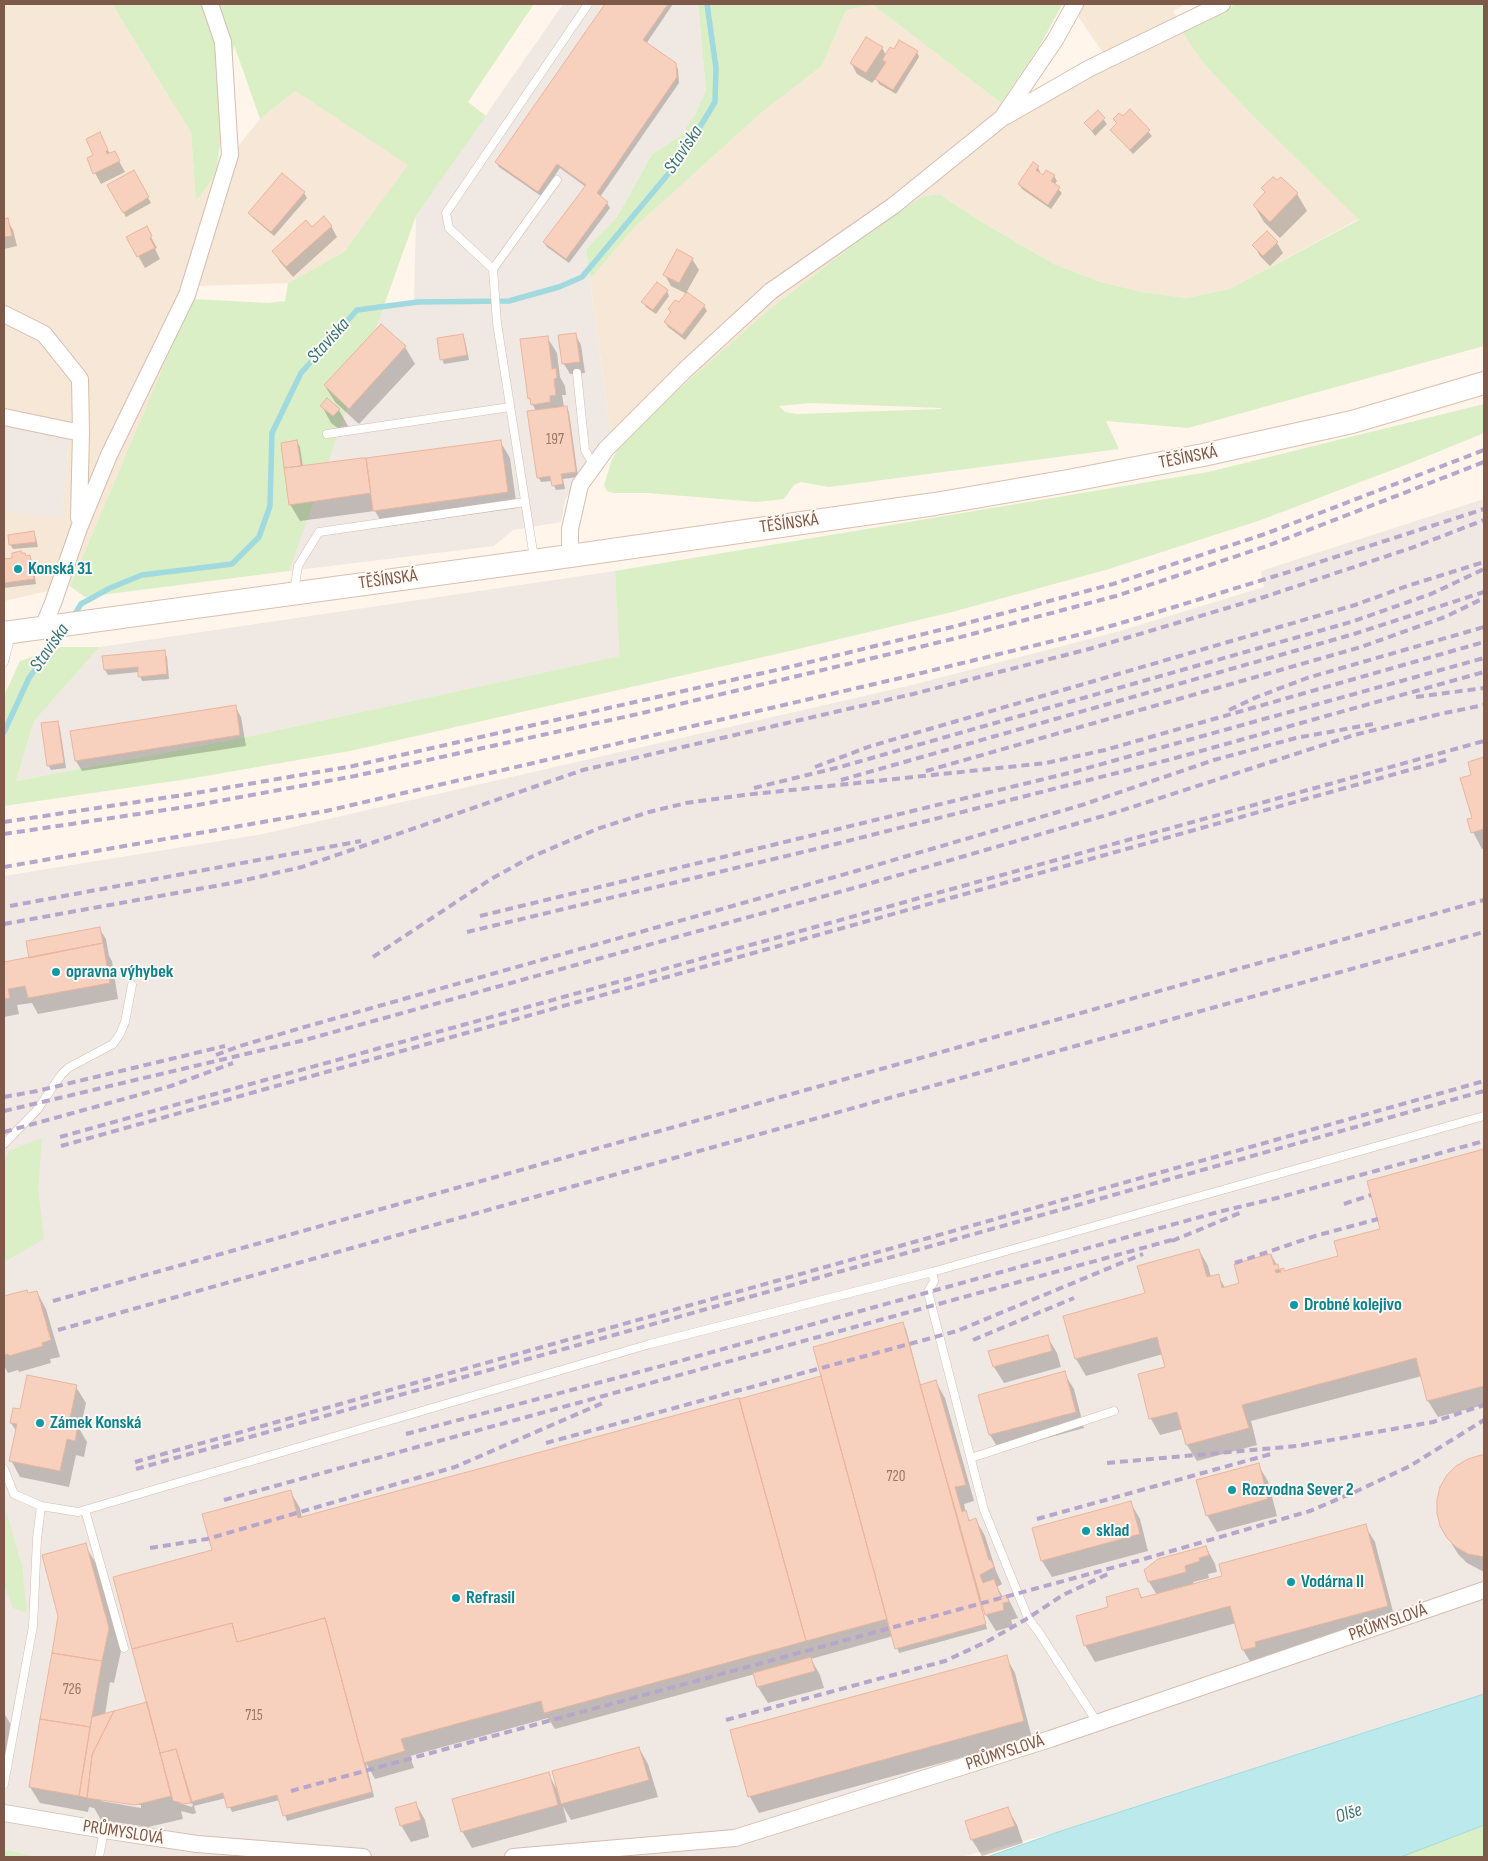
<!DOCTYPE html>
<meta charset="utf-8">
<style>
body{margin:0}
#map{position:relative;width:1488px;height:1861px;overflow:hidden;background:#fff5ea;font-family:"Sofia Sans Condensed",sans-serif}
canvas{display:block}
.frame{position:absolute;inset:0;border:5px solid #7e5849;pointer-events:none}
</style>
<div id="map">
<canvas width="1488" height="1861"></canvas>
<div class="frame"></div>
</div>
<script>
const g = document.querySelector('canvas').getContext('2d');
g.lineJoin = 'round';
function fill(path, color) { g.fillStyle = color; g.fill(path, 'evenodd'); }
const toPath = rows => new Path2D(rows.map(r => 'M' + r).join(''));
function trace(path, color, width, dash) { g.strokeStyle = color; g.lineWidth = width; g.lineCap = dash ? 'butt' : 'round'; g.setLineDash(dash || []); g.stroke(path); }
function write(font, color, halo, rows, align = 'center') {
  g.font = font + ' "Sofia Sans Condensed",sans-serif'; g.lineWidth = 4; g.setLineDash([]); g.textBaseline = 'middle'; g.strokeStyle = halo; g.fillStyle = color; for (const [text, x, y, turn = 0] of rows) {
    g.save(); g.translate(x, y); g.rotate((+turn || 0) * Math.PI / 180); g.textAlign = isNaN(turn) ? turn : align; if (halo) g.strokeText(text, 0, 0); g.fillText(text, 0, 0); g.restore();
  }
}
const residential = toPath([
 [4,4,112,4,191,133,196,202,216,174,260,119,295,91,409,165,344,252,288,283,198,286,70,586,4,601,4,512,62,517,69,440,4,422],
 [1060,4,1186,4,1173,11,1204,64,1250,113,1359,219,1229,289,1186,298,1142,292,1101,282,1054,264,985,224,939,194,921,197,857,242,767,311,662,404,620,446,610,432,590,279,635,227,761,113,822,66,846,10,873,5,1001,103,1016,105,1106,57,1076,13]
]);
const industrial = toPath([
 [563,4,698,4,706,90,695,115,680,136,652,154,617,217,586,249,610,432,597,454,578,477,565,500,561,522,513,530,494,546,289,571,274,435,357,316,414,300,416,216],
 [4,422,69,440,62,518,4,512],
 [1484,499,1484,1694,1058,1832,961,1857,38,1857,4,1849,4,876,263,834,912,685,1120,631,1264,587,1261,571],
 [615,571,621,656,251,736,16,781,34,721,100,647]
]);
const green = toPath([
 [112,4,534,4,468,102,486,116,416,216,289,571,85,597,70,586,192,299,269,303,285,301,288,283,344,252,408,165,295,91,260,119,234,45,216,174,196,202,191,133],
 [698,4,1060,4,1062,5,1039,47,1001,103,873,5,846,10,822,66,761,113,635,227,590,279,586,249,617,217,652,154,680,136,695,115,706,90],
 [1236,4,1484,4,1484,346,1188,428,1106,421,1119,449,829,487,801,482,794,485,784,499,757,502,648,493,614,493,607,491,604,485,612,459,620,446,662,404,767,311,857,242,921,197,939,194,985,224,1054,264,1101,282,1142,292,1186,298,1229,289,1359,220,1250,113,1204,64,1187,39,1183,30],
 [811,403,941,408,941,409,797,414,785,412,779,406],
 [1484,404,1484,433,1413,462,1261,520,1109,569,952,612,794,650,350,751,188,779,4,806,4,696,20,661,61,647,100,647,34,721,16,781,251,736,620,656,615,571,1208,472],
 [42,1138,38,1189,44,1239,4,1262,4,1163,9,1151],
 [4,1510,7,1514,22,1566,27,1613,13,1608,4,1585],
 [1484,1825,1484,1857,1401,1857],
 [4,1849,38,1857,4,1857]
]);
const water = toPath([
 [1484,1694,1484,1825,1401,1857,987,1857,1058,1832,1484,1694]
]);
const shadow = toPath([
 [607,4,673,4,646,44,675,64,678,69,679,83,600,197,607,203,610,208,569,263,547,247,544,242,586,187,560,168,541,196,499,167,496,162],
 [882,48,886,55,894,50,917,52,919,57,896,94,879,84,876,78,872,83,857,74,851,63],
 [1130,111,1152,136,1133,154,1111,130,1117,124,1114,119,1123,118],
 [1098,112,1107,124,1095,136,1086,123],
 [105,145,110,154,114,152,125,172,101,184,95,173,95,155],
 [1038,167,1040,172,1039,174,1043,177,1054,176,1057,181,1054,185,1062,193,1051,209,1022,189,1019,184],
 [133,171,151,203,126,217,109,186],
 [1281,178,1297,194,1307,211,1280,238,1264,222,1254,205,1266,194,1263,189,1277,182],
 [304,193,307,198,274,236,253,218,250,214],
 [4,220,7,220,13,230,17,246,4,249],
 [331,226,337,237,293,277,280,262,274,251,312,229],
 [146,228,157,248,155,249,160,259,145,268,128,238],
 [1277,243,1283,253,1270,266,1260,256,1254,245],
 [692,259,699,270,686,293,704,306,707,311,685,340,668,327,665,322,672,313,669,310,679,304,687,294,671,286,665,275],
 [667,291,669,296,656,314,646,307,643,302],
 [381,325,405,347,415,364,359,424,335,402,325,386],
 [575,334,581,345,585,373,570,374,564,364],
 [463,335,465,340,469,360,444,364,442,359],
 [547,337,557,353,560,377,565,386,566,395,562,395,564,407,566,407,569,412,578,477,563,479,565,489,556,490,552,481,541,482,538,477,536,411,529,398],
 [322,406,339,410,348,426,343,432,331,423],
 [500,441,510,458,517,508,384,527,375,511,300,521,290,504,297,442,300,447,303,467],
 [33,533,36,538,38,547,13,549,10,544],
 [30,557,33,562,36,584,4,588,4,560],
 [164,652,167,657,169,679,142,681,139,672,108,675,105,670,104,657],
 [235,706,241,717,246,746,82,771,76,761],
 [57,723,60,728,66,768,51,770,48,765],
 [1484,758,1484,848,1482,849,1473,832,1473,775,1469,763],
 [99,928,106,939,109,956,112,961,118,999,38,1014,32,1003,17,1005,19,1014,4,1017,4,963,30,959],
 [1484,1150,1484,1405,1438,1417,1428,1401,1422,1376,1251,1421,1257,1445,1197,1461,1187,1445,1183,1429,1160,1435,1151,1419,1167,1368,1163,1354,1086,1376,1076,1359,1064,1317,1146,1294,1199,1250,1208,1266,1211,1277,1218,1275,1225,1288,1241,1283,1271,1255,1280,1270,1283,1269,1285,1272,1339,1257,1381,1229,1368,1182],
 [26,1291,28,1295,37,1292,46,1309,60,1357,50,1359,51,1363,19,1372,18,1370,8,1373,4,1366,4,1298],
 [903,1324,906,1329,921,1386,936,1382,945,1398,974,1501,964,1504,966,1514,971,1522,976,1520,985,1536,996,1571,1002,1584,997,1587,1003,1597,1007,1596,1018,1618,1011,1620,1013,1626,996,1631,986,1615,982,1601,980,1601,987,1629,899,1653,893,1636,811,1659,820,1675,824,1688,768,1703,758,1687,755,1674,555,1729,548,1718,410,1756,414,1768,375,1779,366,1763,374,1797,287,1821,280,1800,232,1812,226,1798,194,1806,196,1813,193,1814,181,1811,183,1819,148,1827,101,1820,94,1808,89,1807,88,1812,40,1803,30,1787,85,1545,98,1567,121,1651,114,1683,110,1682,105,1715,148,1703,213,1551,290,1491,300,1508,302,1519,820,1378],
 [101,1799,141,1805,141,1808,101,1801],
 [179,1801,193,1804,192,1807,179,1803],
 [1047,1336,1057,1353,1061,1367,1004,1383,994,1367,990,1352],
 [1064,1373,1074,1389,1084,1428,1000,1451,990,1435,980,1396],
 [76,1387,86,1403,80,1430,87,1442,84,1457,76,1455,69,1487,20,1477,11,1460,17,1432,11,1423,21,1411],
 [1481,1457,1484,1457,1484,1572,1467,1563,1458,1554,1441,1526],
 [1258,1465,1268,1481,1277,1516,1217,1532,1207,1515],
 [1130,1502,1140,1519,1148,1551,1052,1577,1042,1561],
 [1365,1526,1375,1542,1396,1623,1253,1666,1243,1650,1236,1623,1095,1662,1085,1645,1110,1608,1137,1589,1143,1599,1157,1595,1149,1582,1146,1571,1206,1547,1215,1564,1217,1572,1208,1574,1209,1578,1193,1582,1194,1585,1224,1577],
 [1006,1657,1015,1673,1032,1738,759,1813,750,1797,731,1731],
 [4,1713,14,1730,6,1764,4,1764],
 [639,1748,648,1764,658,1797,571,1820,563,1806,567,1822,472,1848,462,1831,548,1773,556,1788],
 [416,1804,425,1820,429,1837,411,1842,401,1825],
 [1008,1809,1017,1825,1023,1843,982,1856,972,1840,966,1821]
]);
const stream = toPath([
 [73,617,81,604,110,588,142,575,232,564,259,537,270,506,272,433,301,373,357,310,418,302,509,301,559,287,582,277,680,160,715,102,716,68,707,4],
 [4,732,29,678,62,632]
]);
const building = toPath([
 [605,4,668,4,643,40,676,63,677,77,597,193,608,202,566,259,543,242,586,185,557,164,538,192,495,162,605,4],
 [866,37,883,47,866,73,850,63,866,37],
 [899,40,918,51,893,90,875,79,886,62,882,60,890,47,894,49,899,40],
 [1130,109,1150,130,1130,150,1110,130,1117,123,1113,119,1119,113,1123,116,1130,109],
 [1098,110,1105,118,1092,131,1084,123,1098,110],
 [100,132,108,150,106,151,107,154,115,151,120,161,93,174,87,158,93,155,86,139,100,132],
 [1033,162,1039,166,1036,170,1043,175,1046,170,1055,175,1051,181,1060,187,1048,205,1018,184,1033,162],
 [134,170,149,197,123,213,107,185,134,170],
 [282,173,305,192,271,232,248,213,282,173],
 [1273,177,1277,180,1281,177,1298,193,1270,222,1253,205,1265,192,1261,188,1273,177],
 [324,216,332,226,286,267,272,251,306,220,312,227,324,216],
 [8,218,12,236,4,237,4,219,8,218],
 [147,226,152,236,150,238,155,248,137,257,126,237,147,226],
 [1267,231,1278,242,1263,256,1252,245,1267,231],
 [677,249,693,258,679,283,663,275,677,249],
 [657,282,668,290,653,310,641,302,657,282],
 [687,292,705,305,682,335,664,322,671,312,668,309,675,300,679,302,687,292],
 [381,324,406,346,349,409,324,385,381,324],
 [576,333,580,362,562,364,558,335,576,333],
 [463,334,467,355,440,360,437,338,463,334],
 [548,336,552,369,556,368,557,378,554,379,556,395,550,396,550,402,531,405,530,398,528,399,520,339,548,336],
 [327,398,340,409,333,416,320,406,327,398],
 [567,406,576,472,561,474,563,484,552,486,550,476,537,478,527,411,567,406],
 [297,440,301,466,284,468,281,443,297,440],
 [501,440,508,492,373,511,366,458,501,440],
 [362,458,366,458,371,493,289,505,284,468,362,458],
 [34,531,36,542,9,545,8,535,34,531],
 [21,551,21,553,25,553,26,556,30,555,34,579,4,583,4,559,12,558,12,553,21,551],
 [165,650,167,674,138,677,138,667,104,670,102,656,165,650],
 [236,705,240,735,75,761,70,731,236,705],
 [58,721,64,763,47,766,41,723,58,721],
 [1484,757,1484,829,1471,833,1467,819,1472,818,1460,778,1471,775,1468,762,1484,757],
 [100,927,103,943,29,958,26,941,100,927],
 [103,943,110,983,28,998,25,986,8,989,10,998,4,999,4,962,103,943],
 [1484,1149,1484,1386,1427,1401,1416,1358,1242,1405,1249,1428,1186,1445,1177,1412,1149,1419,1138,1374,1165,1367,1157,1337,1075,1359,1063,1316,1145,1293,1137,1266,1199,1249,1207,1277,1219,1274,1222,1288,1239,1283,1234,1264,1262,1256,1271,1254,1274,1265,1278,1264,1279,1269,1275,1270,1276,1273,1281,1272,1280,1269,1284,1268,1284,1271,1338,1256,1334,1241,1380,1229,1367,1181,1484,1149],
 [27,1290,28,1293,37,1291,51,1340,42,1343,43,1346,9,1356,8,1354,4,1355,4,1296,27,1290],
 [903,1322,986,1624,895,1649,813,1347,903,1322],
 [1048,1335,1052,1351,993,1367,988,1351,1048,1335],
 [1065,1371,1076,1412,989,1435,978,1395,1065,1371],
 [27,1375,77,1385,69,1423,78,1425,75,1441,67,1439,60,1471,9,1461,17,1424,10,1423,13,1408,20,1409,27,1375],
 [821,1376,887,1619,806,1641,739,1399,821,1376],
 [936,1380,966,1485,955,1487,962,1512,966,1510,969,1521,976,1518,989,1560,991,1560,994,1567,980,1575,983,1583,994,1579,1001,1597,1007,1595,1009,1602,1003,1603,1004,1610,985,1615,920,1385,936,1380],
 [739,1398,806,1641,544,1713,541,1701,401,1739,405,1751,364,1763,325,1618,237,1642,232,1623,132,1649,113,1577,212,1550,202,1514,291,1490,298,1518,739,1398],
 [1481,1455,1484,1455,1484,1557,1468,1554,1456,1547,1447,1538,1440,1526,1437,1513,1437,1500,1440,1487,1447,1475,1456,1466,1468,1459,1481,1455],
 [1259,1463,1268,1499,1206,1516,1196,1480,1259,1463],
 [1131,1501,1140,1534,1041,1561,1032,1528,1131,1501],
 [1366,1524,1388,1606,1255,1642,1256,1647,1242,1650,1230,1606,1084,1646,1076,1616,1108,1607,1106,1597,1138,1588,1141,1598,1222,1576,1219,1564,1366,1524],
 [86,1543,109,1628,102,1661,52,1653,58,1616,42,1555,86,1543],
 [1206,1546,1209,1555,1199,1558,1200,1561,1185,1566,1186,1572,1148,1582,1144,1570,1158,1559,1206,1546],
 [325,1618,372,1792,283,1816,277,1795,227,1808,223,1793,191,1802,176,1749,160,1753,132,1649,232,1623,237,1642,325,1618],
 [52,1653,102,1661,90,1727,40,1719,52,1653],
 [1007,1655,1024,1721,748,1797,730,1730,1007,1655],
 [811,1657,815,1671,757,1687,753,1673,811,1657],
 [147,1702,171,1796,135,1805,87,1798,92,1755,114,1711,147,1702],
 [114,1711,92,1755,87,1798,79,1796,92,1717,114,1711],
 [40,1719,90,1727,79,1796,29,1787,40,1719],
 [639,1747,649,1780,561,1804,552,1771,639,1747],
 [176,1749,192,1802,186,1804,173,1801,160,1753,176,1749],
 [549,1772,558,1805,461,1832,452,1799,549,1772],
 [416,1802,421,1820,400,1826,395,1808,416,1802],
 [1008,1807,1015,1826,971,1840,965,1821,1008,1807]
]);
const service = toPath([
 [493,269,449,228,446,213,588,4],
 [577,373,585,450,594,466],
 [327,434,510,407],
 [534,558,497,323,493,269,557,180],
 [294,591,298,566,319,532,525,502],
 [4,662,11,635],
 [4,1144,37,1110,61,1075,68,1068,113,1044,120,1034,125,1022,132,985],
 [932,1272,934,1281,928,1292,984,1510,1028,1618,1038,1631,1097,1722],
 [971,1458,1114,1411],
 [4,1469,14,1494,41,1506,78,1512,650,1344,932,1272,1484,1116],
 [85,1510,124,1648],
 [4,1784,33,1626,37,1539,41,1506],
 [99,1857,104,1830]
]);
const minor = toPath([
 [1006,116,1090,68,1222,4],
 [4,314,44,334,80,379,81,433,79,518],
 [4,417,81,433],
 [570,556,570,529,580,485,606,449,685,370,771,291,893,206,1002,118,1055,40,1075,4],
 [43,627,53,603,79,528,109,455,187,295,230,155,223,42,210,4],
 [4,1813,104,1830,197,1844,363,1857],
 [513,1857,735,1838,1050,1739,1484,1590]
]);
const secondary = toPath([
 [4,633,570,556,935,504,1068,481,1203,455,1352,422,1484,383]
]);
const rail = toPath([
 [1416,697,1484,688],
 [1229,710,1257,697,1307,678,1484,627],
 [815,767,871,746,1355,605,1407,586,1484,562],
 [926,771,1361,647,1445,617,1482,599],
 [841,780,1354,634,1484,592],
 [754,788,840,767,1351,622,1431,594,1484,569],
 [4,822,190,794,353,766,798,665,956,626,1113,584,1265,534,1484,450],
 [4,834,192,806,355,776,638,714,957,638,1116,596,1267,546,1484,462],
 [4,867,326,811,909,676,1086,633,1135,619,1295,570,1484,509],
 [10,906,361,841],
 [480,916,1073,772,1484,658],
 [4,924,232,883,302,867,583,770,913,694,1089,649,1261,598,1414,547,1484,520],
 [467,932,824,847,1172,759,1484,672],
 [373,957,491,879,531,857,597,829,649,812,686,803,744,795,1046,763,1105,750,1484,642],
 [216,1055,240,1046,301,1028,856,871,1082,805,1214,760,1296,738,1373,724],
 [4,1097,37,1091,225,1046],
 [4,1111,305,1040,861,886,1117,812,1354,735,1440,714,1484,705],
 [4,1132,171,1086,233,1063],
 [60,1137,1484,741],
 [61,1146,1449,759],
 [1344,1204,1371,1195],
 [1172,1241,1242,1212],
 [1235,1263,1315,1236,1378,1219],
 [53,1301,1484,900],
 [58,1330,1484,932],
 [973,1340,1074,1298],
 [406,1434,669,1364,1218,1212,1277,1198,1484,1141],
 [546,1443,957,1331,1143,1254],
 [135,1462,1484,1081],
 [1107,1463,1297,1446,1433,1422,1484,1405],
 [136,1469,1484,1091],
 [224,1500,1179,1238],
 [1037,1519,1271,1454],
 [150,1548,207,1539,455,1467,605,1402],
 [726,1720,945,1661,988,1641,1028,1618,1063,1595,1108,1574],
 [291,1791,1137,1561,1310,1511,1357,1491,1410,1466,1484,1420]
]);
const markers = [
 [18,569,5,"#0f9aa8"],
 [56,972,5,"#0f9aa8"],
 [1294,1305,5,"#0f9aa8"],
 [40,1423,5,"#0f9aa8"],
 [1232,1490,5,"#0f9aa8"],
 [1086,1531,5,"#0f9aa8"],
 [1291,1582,5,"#0f9aa8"],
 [456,1598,5,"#0f9aa8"]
];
const numberNames = [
 ["197",555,440],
 ["720",896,1477],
 ["726",72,1690],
 ["715",254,1716]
];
const streetNames = [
 ["TĚŠÍNSKÁ",1188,458,-11],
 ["TĚŠÍNSKÁ",789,524,-8],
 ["TĚŠÍNSKÁ",388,580,-8],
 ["PRŮMYSLOVÁ",1388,1623,-19],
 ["PRŮMYSLOVÁ",1005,1753,-18],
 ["PRŮMYSLOVÁ",123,1833,9]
];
const cultureNames = [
 ["Konská 31",28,569],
 ["opravna výhybek",66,972],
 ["Drobné kolejivo",1304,1305],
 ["Zámek Konská",50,1423],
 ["Rozvodna Sever 2",1242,1490],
 ["sklad",1096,1531],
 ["Vodárna II",1301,1582],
 ["Refrasil",466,1598]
];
const waterNames = [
 ["Staviska",684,150,-56],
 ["Staviska",329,341,-48],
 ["Staviska",50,648,-55],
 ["Olše",1349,1814,-18]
];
fill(residential, '#f7e7d7');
fill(industrial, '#f0e8e3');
fill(green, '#daefc6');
fill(water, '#bbe9ec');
trace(water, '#a0dadf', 1);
fill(shadow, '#0003');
trace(stream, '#a0dadf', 5.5);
fill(building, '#f8d1be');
trace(building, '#ecb59d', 1);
trace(service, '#d6beb0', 9);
trace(minor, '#d6beb0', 18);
trace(secondary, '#dbbfaf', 24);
trace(service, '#fff', 8);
trace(minor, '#fff', 16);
trace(secondary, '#fff', 22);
trace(rail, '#b7a5cc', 4, [8, 5]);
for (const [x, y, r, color] of markers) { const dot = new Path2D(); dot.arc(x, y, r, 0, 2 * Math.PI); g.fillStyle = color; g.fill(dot); trace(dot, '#fff9f3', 2); }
write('15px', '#9c7666', null, numberNames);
write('18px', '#7e5849', '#fff9f3', streetNames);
write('bold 18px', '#0d838f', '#fff9f3', cultureNames, 'left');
write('italic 19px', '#37767d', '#fff9f3', waterNames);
</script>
